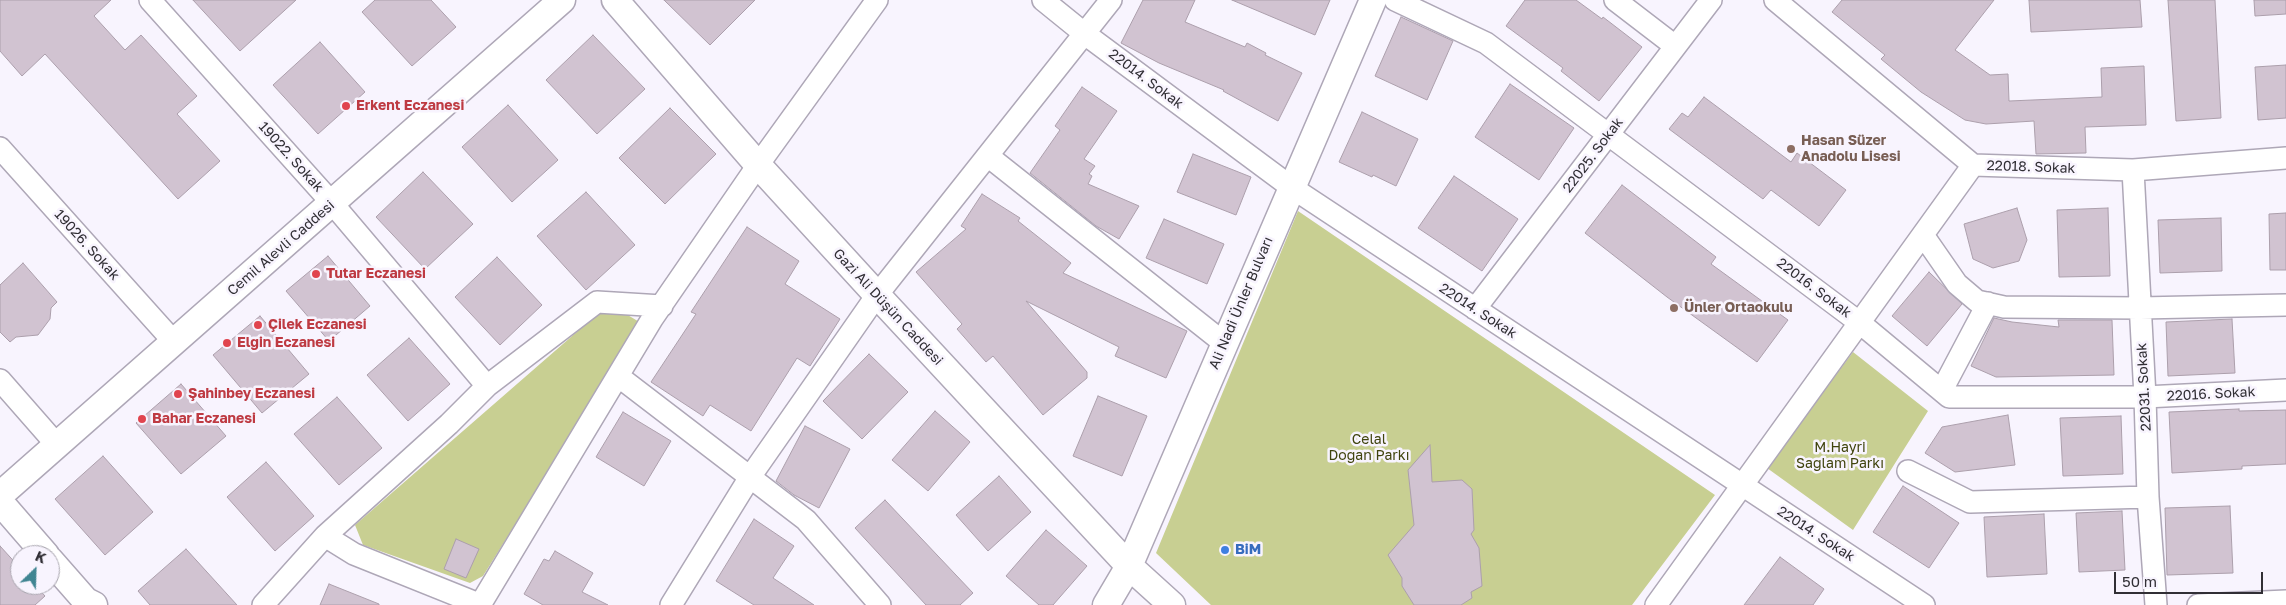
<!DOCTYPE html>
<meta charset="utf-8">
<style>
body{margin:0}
#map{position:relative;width:2286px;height:605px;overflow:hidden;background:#f8f4fe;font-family:"Golos Text",sans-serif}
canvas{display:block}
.north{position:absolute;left:10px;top:545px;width:50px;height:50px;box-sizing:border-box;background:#f8f4fe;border:1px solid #a8a5ae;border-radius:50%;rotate:24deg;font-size:14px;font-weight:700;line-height:20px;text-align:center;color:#312f35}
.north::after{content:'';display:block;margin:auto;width:18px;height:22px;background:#408592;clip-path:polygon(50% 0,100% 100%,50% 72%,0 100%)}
.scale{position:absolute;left:2114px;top:572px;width:149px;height:22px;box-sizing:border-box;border:2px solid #312f35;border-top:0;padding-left:6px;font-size:15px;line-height:18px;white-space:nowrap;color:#312f35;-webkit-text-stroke:4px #f8f4fe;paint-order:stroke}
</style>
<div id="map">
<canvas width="2286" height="605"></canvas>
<div class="north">K</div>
<div class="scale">50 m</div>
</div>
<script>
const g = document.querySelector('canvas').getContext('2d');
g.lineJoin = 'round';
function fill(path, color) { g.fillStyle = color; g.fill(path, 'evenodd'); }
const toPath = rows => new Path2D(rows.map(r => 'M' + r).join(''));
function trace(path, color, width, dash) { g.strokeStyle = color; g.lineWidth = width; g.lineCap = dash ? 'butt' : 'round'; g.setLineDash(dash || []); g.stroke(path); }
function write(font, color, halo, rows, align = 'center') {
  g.font = font + ' "Golos Text",sans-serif'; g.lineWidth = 5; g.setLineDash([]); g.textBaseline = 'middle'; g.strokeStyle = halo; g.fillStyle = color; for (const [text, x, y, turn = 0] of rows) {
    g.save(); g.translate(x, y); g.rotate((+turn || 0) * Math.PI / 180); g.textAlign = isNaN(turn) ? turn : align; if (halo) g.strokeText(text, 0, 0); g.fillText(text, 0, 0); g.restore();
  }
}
const green = toPath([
 [1298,211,1715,495,1632,605,1211,605,1156,553],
 [602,310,626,314,641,323,483,576,470,583,363,545,355,525],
 [1853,352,1928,411,1853,530,1767,468]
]);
const building = toPath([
 [0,0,111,0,94,16,125,50,141,35,197,96,177,114,220,161,178,199,45,54,22,76,0,51,0,0],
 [193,0,296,0,240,51,193,0],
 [375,0,431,0,456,27,412,66,362,12,375,0],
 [664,0,755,0,710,45,664,0],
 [1143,0,1195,0,1185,22,1245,47,1247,43,1266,53,1265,55,1302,73,1278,121,1223,91,1224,90,1159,63,1121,43,1143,0],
 [1232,0,1330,0,1315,35,1232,0],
 [1525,0,1576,0,1602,19,1603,17,1642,47,1599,101,1561,71,1563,68,1506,26,1525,0],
 [1842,0,1994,0,1955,50,1990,75,2008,74,2009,101,2102,97,2101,68,2144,66,2146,125,2085,127,2086,153,2036,154,2034,121,1986,124,1965,120,1921,92,1881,59,1885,55,1832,12,1842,0],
 [2029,0,2140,0,2142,27,2031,32,2029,0],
 [2168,0,2215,0,2221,118,2176,121,2168,0],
 [2254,0,2286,0,2286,14,2255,16,2254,0],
 [1401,17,1453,41,1427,100,1375,76,1401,17],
 [593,35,645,89,597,134,546,80,593,35],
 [320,42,365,92,318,134,273,85,320,42],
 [2286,65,2286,118,2258,120,2255,67,2286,65],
 [1510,84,1574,128,1539,180,1475,137,1510,84],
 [1082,87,1117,111,1084,159,1095,166,1089,174,1092,176,1088,184,1139,206,1119,239,1096,226,1030,173,1060,130,1055,126,1082,87],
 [1704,97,1791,162,1797,153,1846,190,1819,226,1771,190,1763,199,1669,129,1682,113,1688,117,1704,97],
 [508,105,558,160,512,202,462,147,508,105],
 [670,108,716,154,665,204,619,158,670,108],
 [1362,112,1418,139,1396,186,1373,175,1372,177,1339,162,1362,112],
 [1193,154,1251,177,1236,215,1177,192,1193,154],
 [423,172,473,224,425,269,376,217,423,172],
 [1454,176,1518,219,1482,271,1418,228,1454,176],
 [1622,185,1716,257,1711,264,1788,320,1757,362,1667,297,1585,233,1622,185],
 [586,192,635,245,586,290,537,236,586,192],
 [982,194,1020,218,1018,221,1071,263,1063,273,1187,331,1166,378,1115,356,1119,347,1026,301,1087,372,1087,378,1043,415,993,356,986,362,957,329,962,324,916,272,966,229,961,226,982,194],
 [2017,208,2027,240,2019,261,1993,268,1973,259,1964,224,2017,208],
 [2108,208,2110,276,2059,277,2057,210,2108,208],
 [2286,213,2286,270,2270,270,2269,214,2286,213],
 [2221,218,2222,271,2160,273,2158,220,2221,218],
 [1164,219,1224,244,1207,284,1146,258,1164,219],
 [747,227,799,261,785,284,840,319,810,366,797,358,751,431,710,405,703,416,651,382,696,314,691,312,747,227],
 [328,256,370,306,329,341,286,291,328,256],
 [497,257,542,305,500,345,455,297,497,257],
 [23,263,57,302,51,308,50,319,38,335,16,337,10,342,0,332,0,285,23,263],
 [1929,272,1962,304,1927,346,1892,316,1929,272],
 [260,316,309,374,262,413,213,355,260,316],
 [1994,318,2012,322,2059,327,2058,320,2112,320,2114,375,1996,377,1971,366,1994,318],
 [2232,319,2235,373,2168,376,2166,322,2232,319],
 [409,338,450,384,408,421,367,375,409,338],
 [869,354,908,392,862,439,823,401,869,354],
 [181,384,226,436,181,474,136,423,181,384],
 [1098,396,1147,416,1122,476,1073,456,1098,396],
 [337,397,382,448,339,485,294,434,337,397],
 [2239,409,2239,411,2286,410,2286,464,2242,466,2242,469,2172,473,2169,412,2239,409],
 [935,411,970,442,928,491,892,460,935,411],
 [623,412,671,441,644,486,596,457,623,412],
 [2008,415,2015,465,1955,472,1925,453,1942,427,2008,415],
 [2121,416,2123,474,2063,476,2060,418,2121,416],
 [805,426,850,449,819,508,794,495,776,481,805,426],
 [1430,445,1432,482,1462,480,1472,489,1474,530,1471,534,1479,548,1482,586,1471,592,1472,598,1461,605,1414,605,1402,586,1402,578,1388,555,1414,525,1408,470,1430,445],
 [103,456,153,512,105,555,55,499,103,456],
 [266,462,314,516,275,551,227,497,266,462],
 [999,476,1031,512,988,551,956,515,999,476],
 [1903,486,1959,523,1929,568,1873,532,1903,486],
 [885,500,973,593,960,605,926,605,855,528,885,500],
 [2230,506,2233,573,2167,575,2165,508,2230,506],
 [2122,511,2125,570,2079,572,2076,513,2122,511],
 [2044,514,2047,574,1987,577,1984,517,2044,514],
 [754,519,794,546,773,578,814,605,754,605,716,581,754,519],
 [1046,530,1087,566,1053,605,1039,605,1006,576,1046,530],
 [456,539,479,549,466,578,444,569,456,539],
 [0,546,20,568,20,585,35,585,45,596,35,605,0,605,0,546],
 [186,549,237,605,150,605,138,591,186,549],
 [555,551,593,573,582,592,608,605,543,605,524,594,544,559,549,561,555,551],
 [1780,557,1824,589,1813,605,1744,605,1780,557],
 [329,584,379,604,379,605,320,605,329,584]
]);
const minor = toPath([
 [150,0,332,203,487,386],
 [1043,0,1085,34,1291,187,1924,605],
 [1395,0,1486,43,1860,323,1949,397,2145,397,2286,390],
 [1615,0,1675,46],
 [1775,0,1973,165,2133,170,2286,158],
 [0,148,174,342],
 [988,156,1224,343],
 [2133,170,2145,397,2148,497,2156,605],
 [1923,235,1957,284,1977,301,2004,307,2140,308,2286,305],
 [1475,309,1711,0],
 [618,376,806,520,880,605],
 [0,380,57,445],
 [1942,390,1988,303],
 [1908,471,1970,502,2148,497],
 [325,536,354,554,481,605],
 [263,605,325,536,449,424,487,386,597,302,662,306],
 [480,605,652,319,758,165,877,0],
 [671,605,750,477,877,295,1111,0],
 [1656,605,1973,165],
 [2198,605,2286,601]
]);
const tertiary = toPath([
 [615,0,758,165,877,295,1129,566,1172,605],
 [0,495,562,0],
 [0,502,46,555],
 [50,560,86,601,94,605],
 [1106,605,1129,566,1373,0]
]);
const markers = [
 [346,106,5,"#e0444e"],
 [1791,149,5,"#8d6e63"],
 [316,274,5,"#e0444e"],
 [1674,308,5,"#8d6e63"],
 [258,325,5,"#e0444e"],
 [227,343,5,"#e0444e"],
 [178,394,5,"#e0444e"],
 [142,419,5,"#e0444e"],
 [1225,550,5,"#3f7fe0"]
];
const streetNames = [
 ["22014. Sokak",1146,79,37],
 ["22025. Sokak",1593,155,-53],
 ["19022. Sokak",291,157,48],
 ["22018. Sokak",2031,167,2],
 ["19026. Sokak",87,245,48],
 ["Cemil Alevli Caddesi",281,248,-41],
 ["22016. Sokak",1814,288,37],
 ["Ali Nadi Ünler Bulvarı",1241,303,-67],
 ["Gazi Ali Düşün Caddesi",888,307,47],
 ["22014. Sokak",1478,311,33],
 ["22031. Sokak",2144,387,-93],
 ["22016. Sokak",2211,394,-3],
 ["22014. Sokak",1816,534,33]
];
const healthNames = [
 ["Erkent Eczanesi",356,106],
 ["Tutar Eczanesi",326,274],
 ["Çilek Eczanesi",268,325],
 ["Elgin Eczanesi",237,343],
 ["Şahinbey Eczanesi",188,394],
 ["Bahar Eczanesi",152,419]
];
const educationNames = [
 ["Hasan Süzer",1801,141],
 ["Anadolu Lisesi",1801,157],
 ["Ünler Ortaokulu",1684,308]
];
const parkNames = [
 ["Celal",1369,440],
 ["Doğan Parkı",1369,456],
 ["M.Hayri",1840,448],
 ["Sağlam Parkı",1840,464]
];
const shopNames = [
 ["BiM",1235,550]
];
fill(green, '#c8cf92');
fill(building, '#d1c3d1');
trace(building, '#ac9fac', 1);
trace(minor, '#aea7b7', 24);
trace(tertiary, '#aea7b7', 29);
trace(minor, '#fff', 21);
trace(tertiary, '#fff', 26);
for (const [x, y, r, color] of markers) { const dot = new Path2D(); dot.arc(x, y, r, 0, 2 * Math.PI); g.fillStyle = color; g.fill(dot); trace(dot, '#f8f4fe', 2); }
write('14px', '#312f35', '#f8f4fe', streetNames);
write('bold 14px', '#be3a42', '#f8f4fe', healthNames, 'left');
write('bold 14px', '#785e54', '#f8f4fe', educationNames, 'left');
write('14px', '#40440e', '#f8f4fe', parkNames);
write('bold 14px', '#366cbe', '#f8f4fe', shopNames, 'left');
</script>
